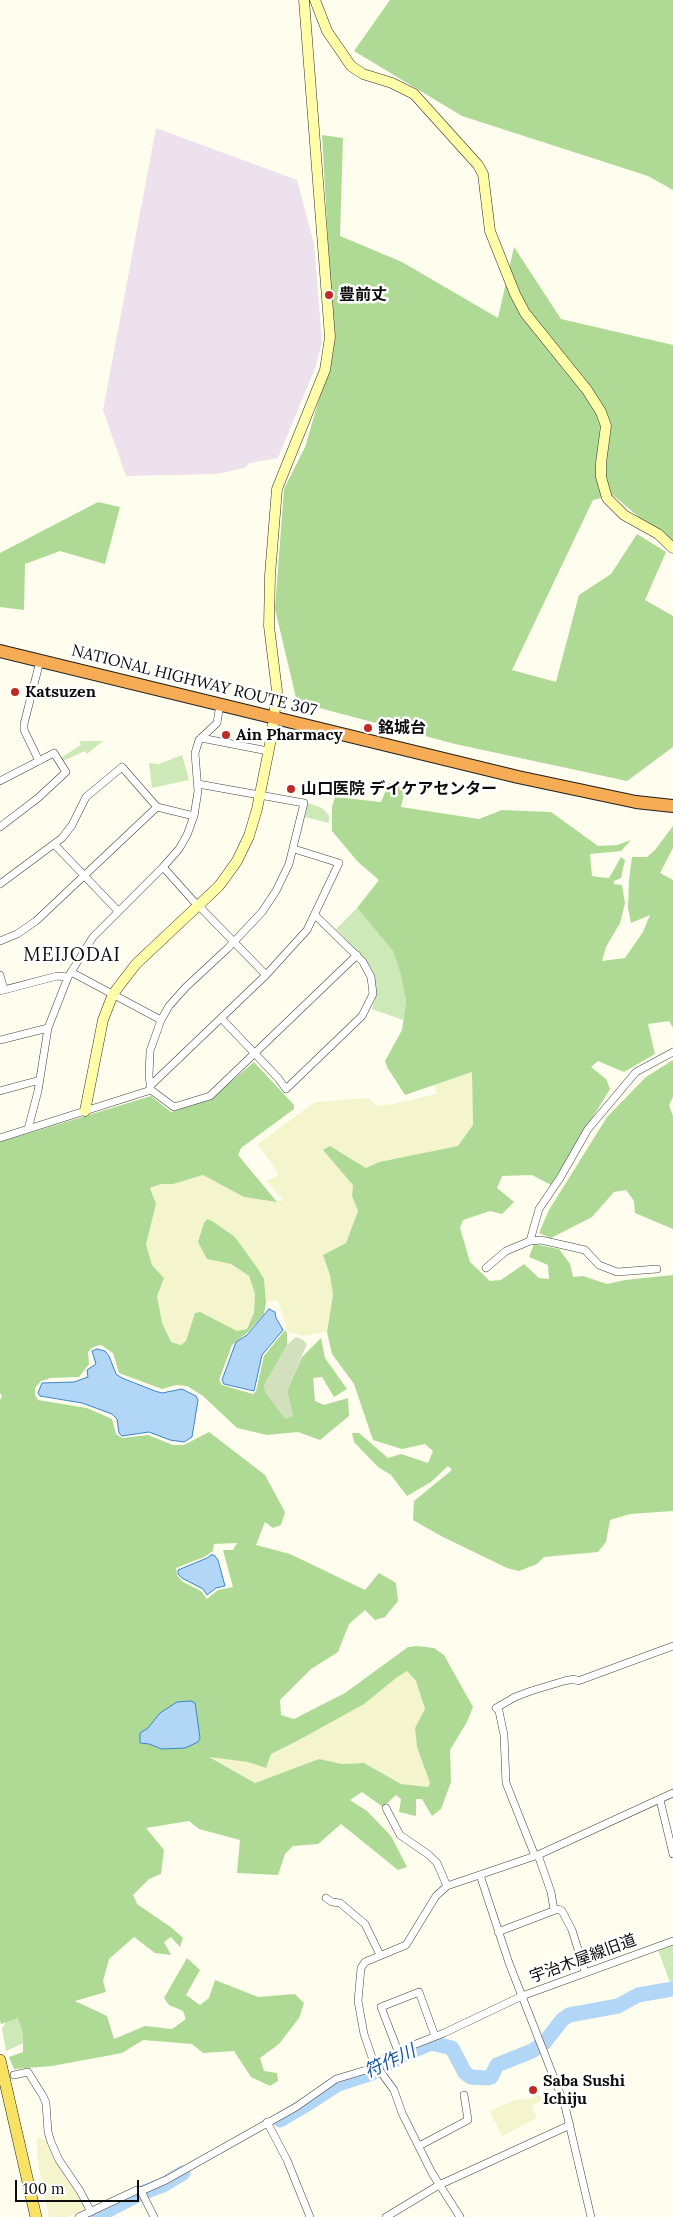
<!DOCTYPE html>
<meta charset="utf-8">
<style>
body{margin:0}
#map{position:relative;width:673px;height:2217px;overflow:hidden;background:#fffded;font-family:Lora,serif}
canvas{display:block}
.scale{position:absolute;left:15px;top:2180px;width:124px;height:22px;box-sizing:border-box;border:2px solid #0d0d0d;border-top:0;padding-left:6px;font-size:15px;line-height:18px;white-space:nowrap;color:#0d0d0d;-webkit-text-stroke:4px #fff;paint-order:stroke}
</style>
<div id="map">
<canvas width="673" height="2217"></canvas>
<div class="scale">100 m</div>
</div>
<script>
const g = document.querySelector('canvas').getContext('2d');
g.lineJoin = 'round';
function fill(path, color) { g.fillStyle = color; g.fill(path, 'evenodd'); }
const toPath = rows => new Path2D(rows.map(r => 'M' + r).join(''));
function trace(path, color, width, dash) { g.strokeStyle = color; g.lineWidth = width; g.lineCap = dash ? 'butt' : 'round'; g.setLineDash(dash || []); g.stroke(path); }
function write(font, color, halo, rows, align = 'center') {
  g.font = font + ' Lora,"Noto Sans JP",serif'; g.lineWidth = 5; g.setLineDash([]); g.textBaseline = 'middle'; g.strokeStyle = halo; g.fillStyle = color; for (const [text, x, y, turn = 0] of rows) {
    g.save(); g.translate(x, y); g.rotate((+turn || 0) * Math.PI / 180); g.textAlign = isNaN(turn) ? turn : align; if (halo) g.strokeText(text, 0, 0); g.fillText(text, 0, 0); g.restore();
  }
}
const industrial = toPath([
 [156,128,297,180,314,244,322,342,316,366,278,458,249,463,245,468,217,474,126,476,103,410]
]);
const farmland = toPath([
 [472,1072,473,1125,458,1146,379,1162,366,1168,330,1146,353,1185,352,1196,358,1211,346,1243,323,1255,330,1275,333,1295,327,1332,303,1336,288,1332,278,1301,266,1302,264,1279,235,1237,207,1259,230,1264,249,1276,255,1294,254,1313,247,1329,241,1332,186,1341,181,1345,171,1342,162,1323,157,1296,164,1278,152,1265,146,1244,149,1226,150,1188,161,1184,173,1184,203,1175,244,1197,284,1201,266,1181,279,1175,258,1144,315,1102,368,1098,378,1106,388,1105,437,1094,434,1085],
 [407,1671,416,1681,425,1709,415,1728,417,1747,430,1783,428,1787,401,1784,364,1763,342,1764,319,1759,255,1783,208,1757,248,1762,266,1768,270,1754,325,1725],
 [539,2094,542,2100,532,2106,537,2118,502,2136,490,2111,515,2100,529,2099],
 [37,2138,49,2142,59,2166,75,2188,85,2209,68,2217,49,2217,37,2158]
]);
const green = toPath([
 [79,741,103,741,87,754,85,751,61,762,59,759,81,745],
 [182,755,189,780,152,788,149,763,159,764],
 [308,803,322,808,329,815,329,823,305,817],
 [357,908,393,951,400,972,406,1001,403,1020,372,1009,376,994,374,973,367,961,336,929],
 [673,1943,673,1988,672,1988,658,1950],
 [16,2007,28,2041,6,2051,2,2028]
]);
const forest = toPath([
 [390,0,673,0,673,190,648,176,462,116,354,51],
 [322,135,343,138,340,236,402,262,498,318,514,247,561,319,673,345,673,546,613,495,593,500,512,670,556,682,579,595,611,574,637,534,666,552,645,600,673,616,673,747,627,781,455,744,297,702,275,609,284,489,305,447,334,348],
 [98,502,120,507,105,564,60,551,25,564,24,610,0,607,0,553],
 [389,783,398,784,404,793,401,807,479,819,502,810,551,812,598,846,617,845,631,840,621,851,590,854,592,876,597,877,609,878,621,857,625,860,621,878,614,881,614,884,622,885,625,903,620,923,606,947,602,961,625,958,643,932,650,915,631,923,628,908,629,880,632,857,647,857,655,850,673,826,673,848,660,873,673,880,673,1028,669,1021,648,1024,655,1054,624,1072,598,1061,591,1067,606,1079,610,1089,551,1185,532,1175,502,1176,497,1188,514,1202,502,1214,490,1211,463,1220,460,1228,470,1262,490,1281,501,1280,524,1264,539,1278,549,1279,548,1265,529,1257,534,1244,559,1249,570,1264,573,1277,583,1276,607,1284,625,1280,673,1275,673,1511,630,1514,610,1520,606,1542,598,1552,544,1557,537,1564,519,1571,507,1568,441,1536,413,1520,414,1501,452,1470,448,1466,431,1482,407,1496,391,1475,378,1467,354,1442,352,1433,359,1433,388,1458,401,1454,428,1463,433,1451,425,1444,402,1449,373,1440,354,1384,332,1354,327,1332,333,1295,330,1275,323,1255,346,1243,358,1211,352,1196,353,1185,323,1150,330,1146,366,1168,379,1162,458,1146,473,1125,472,1072,405,1095,387,1067,385,1061,402,1030,406,1001,400,972,393,951,357,908,379,880,358,862,332,831,332,807,335,797,381,802],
 [673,1060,673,1097,669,1105,673,1116,673,1229,635,1213,634,1201,626,1190,614,1192,592,1217,551,1238,539,1233,549,1210,607,1117,646,1077],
 [254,1062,294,1105,294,1109,241,1148,238,1155,277,1202,244,1197,203,1175,173,1184,161,1184,150,1188,156,1204,146,1244,152,1265,164,1278,157,1296,162,1323,171,1342,181,1345,186,1341,195,1313,200,1312,237,1331,247,1329,254,1313,255,1294,249,1276,231,1264,207,1259,198,1242,204,1223,207,1219,212,1221,235,1237,258,1269,264,1279,266,1302,264,1314,248,1332,232,1345,219,1380,222,1385,253,1394,256,1391,264,1356,285,1330,287,1333,287,1345,264,1386,293,1416,287,1391,302,1357,321,1338,325,1358,347,1389,334,1397,322,1377,313,1378,315,1401,324,1405,348,1398,349,1416,320,1440,298,1432,267,1435,237,1428,203,1396,187,1386,176,1385,162,1389,119,1373,113,1353,101,1345,93,1347,88,1352,89,1364,79,1377,51,1378,41,1381,35,1388,35,1395,38,1400,87,1408,112,1419,116,1434,122,1438,148,1435,173,1445,184,1445,209,1432,265,1475,285,1512,281,1525,273,1528,265,1522,256,1545,290,1554,365,1590,379,1573,396,1583,398,1601,385,1617,375,1620,365,1610,349,1624,338,1652,311,1669,280,1700,281,1715,294,1719,345,1693,408,1647,417,1646,434,1648,444,1655,473,1707,467,1722,450,1750,451,1782,441,1809,432,1816,422,1799,416,1799,416,1816,399,1812,401,1799,396,1795,383,1807,362,1792,350,1800,367,1811,391,1836,407,1867,398,1870,341,1824,318,1844,293,1846,285,1854,278,1875,237,1873,240,1840,199,1829,189,1821,146,1828,164,1850,161,1874,149,1879,133,1895,137,1904,172,1928,183,1938,180,1947,171,1937,164,1942,171,1955,155,1953,134,1937,109,1959,103,1981,106,1992,75,2001,107,2016,114,2039,145,2026,172,2029,186,2019,183,2011,169,2005,164,1998,187,1958,200,1970,186,1995,200,2005,209,1998,215,1980,258,1997,295,1994,304,2003,299,2018,279,2044,260,2058,264,2071,277,2073,278,2081,270,2086,251,2077,234,2051,203,2053,192,2044,143,2040,122,2053,52,2066,14,2069,9,2057,23,2052,23,2033,18,2018,1,2024,0,2020,0,1400,2,1396,0,1393,0,1142,151,1096,171,1112,212,1098],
 [237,1543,233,1550,223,1550,233,1587,218,1590,207,1599,201,1591,183,1582,177,1575,176,1568,204,1557,213,1551,214,1544],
 [407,1671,416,1681,425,1709,415,1728,417,1747,430,1783,428,1787,401,1784,364,1763,342,1764,319,1759,255,1783,209,1757,248,1762,266,1768,271,1754,297,1741,364,1704,396,1678],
 [196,1709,200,1738,198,1742,185,1748,163,1749,149,1744,140,1743,140,1733]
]);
const cemetery = toPath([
 [296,1337,303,1340,307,1344,287,1391,293,1416,285,1419,265,1392,264,1386,287,1345]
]);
const water = toPath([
 [269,1309,275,1312,276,1318,283,1330,262,1355,254,1391,224,1384,222,1380,236,1342,247,1335,269,1309],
 [97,1349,105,1351,109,1356,116,1374,122,1378,155,1391,162,1393,182,1389,196,1396,198,1400,192,1437,184,1442,170,1440,149,1432,122,1436,119,1433,117,1419,112,1414,82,1403,40,1396,38,1393,42,1383,74,1382,88,1377,87,1370,96,1364,92,1351,97,1349],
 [211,1555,214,1555,218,1560,225,1586,216,1588,207,1595,203,1589,182,1578,178,1574,178,1570,207,1558,211,1555],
 [191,1701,195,1703,196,1709,200,1738,198,1742,185,1748,162,1749,149,1744,140,1743,140,1733,148,1728,160,1713,177,1702,191,1701]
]);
const river = toPath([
 [280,2120,312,2101,338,2084,372,2073,405,2054,431,2043,452,2048,465,2073,471,2077,488,2078,491,2077,497,2065,532,2051,544,2043,562,2020,569,2015,618,2006,638,1995,673,1989],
 [95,2217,139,2194,163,2185,183,2173]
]);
const street = toPath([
 [201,738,268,751],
 [39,761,24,730,24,724,40,661],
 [0,781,54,753,66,772,38,798,0,827],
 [198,784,304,803,289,864,276,891,262,912,228,948,186,987,169,1006,161,1020,150,1051,149,1076,151,1090,174,1107,210,1096,357,955],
 [54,844,118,911],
 [163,867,198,906],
 [0,884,62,838,72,825,86,797,122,767,157,807,194,816],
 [198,905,266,975],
 [0,941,17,934,36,921,157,807],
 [71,972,161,1020],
 [0,975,4,990],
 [0,991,57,976,68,977],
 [221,1018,278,1078,286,1089,362,1016,373,994,371,977,363,962,315,915],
 [0,1040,48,1028],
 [150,1086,266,975,307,930,339,863,294,849],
 [0,1091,40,1080],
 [28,1129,38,1091,48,1028,68,977,93,937,163,867,179,849,187,835,194,816,198,791,195,753,199,740,217,723,220,704],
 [0,1138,151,1090],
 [530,1241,541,1240,585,1250,599,1265,617,1272,657,1269],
 [486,1268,506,1251,530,1241,539,1209,560,1178,588,1129,636,1072,673,1052],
 [660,1800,673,1854],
 [386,1808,400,1835,429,1855,437,1863,447,1886],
 [538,1855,551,1892,554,1910],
 [535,1856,506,1783,504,1735,499,1711,496,1708,515,1697,531,1691,564,1681,574,1679,578,1681,673,1646],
 [480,1875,509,1963,565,2106,591,2217],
 [326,1898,332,1902,340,1903,365,1924,380,1955],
 [498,1932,558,1909,562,1911,572,1930,585,1972],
 [398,2051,381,2007,419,1992,435,2036],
 [14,2075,28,2072,43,2096,46,2103,48,2132,51,2142,59,2160,80,2191,91,2212],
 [267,2122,287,2160,310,2217],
 [419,2146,468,2120,464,2095],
 [141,2191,154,2217],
 [79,2217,137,2190,141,2191,166,2180,296,2107,336,2079,366,2070,398,2051,444,2033,522,1996,673,1941],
 [386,2217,439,2185,570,2125],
 [460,2217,432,2173,402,2113,394,2090,374,2063,364,2034,358,2001,361,1968,365,1962,406,1945,436,1896,447,1886,538,1855,673,1793]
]);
const secondary = toPath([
 [315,0,327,31,351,66,363,74,392,83,414,94,478,165,483,174,490,231,515,294,525,313,587,390,601,412,606,426,601,463,601,477,607,498,624,515,658,534,673,548],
 [85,1111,103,1020,113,994,136,964,219,886,227,875,237,861,249,836,257,809,272,734,277,691,269,626,270,575,277,489,325,370,330,337,304,0]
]);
const primary = toPath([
 [0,2060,36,2217]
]);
const highway = toPath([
 [0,651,518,777,636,802,673,806]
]);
const markers = [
 [329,295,5,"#bd2b25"],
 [15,692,5,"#bd2b25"],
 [368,728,5,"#bd2b25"],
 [226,735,5,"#bd2b25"],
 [291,789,5,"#bd2b25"],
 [533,2090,5,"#bd2b25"]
];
const poiNames = [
 ["豊前丈",339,295],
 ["Katsuzen",25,692],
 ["銘城台",378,728],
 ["Ain Pharmacy",236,735],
 ["山口医院 デイケアセンター",301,789],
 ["Saba Sushi",543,2081],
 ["Ichiju",543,2099]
];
const streetNames = [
 ["NATIONAL HIGHWAY ROUTE 307",194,681,14],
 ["宇治木屋線旧道",583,1959,-20]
];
const waterNames = [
 ["符作川",390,2062,-25]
];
const quarterNames = [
 ["MEIJODAI",72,956]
];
fill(industrial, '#ece1ec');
fill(farmland, '#f4f5cd');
fill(green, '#cce9b7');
fill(forest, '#aeda96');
fill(cemetery, '#d2e0be');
fill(water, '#b2d6f6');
trace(water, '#3885ce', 1);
trace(river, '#b2d6f6', 15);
trace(street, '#404040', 8);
trace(secondary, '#2f2f2f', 11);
trace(primary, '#1e1e1e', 12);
trace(highway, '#1e1e1e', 14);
trace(street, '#fff', 7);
trace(secondary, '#fffda8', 10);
trace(primary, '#f9e263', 11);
trace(highway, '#f5ac55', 12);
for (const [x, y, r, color] of markers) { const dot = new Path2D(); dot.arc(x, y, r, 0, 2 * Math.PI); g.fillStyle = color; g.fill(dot); trace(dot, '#fff', 2); }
write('bold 16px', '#0d0d0d', '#fff', poiNames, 'left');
write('16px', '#0d0d0d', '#fff', streetNames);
write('italic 18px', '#16579f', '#fff', waterNames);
g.letterSpacing = '1px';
write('19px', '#0d0d0d', '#fff', quarterNames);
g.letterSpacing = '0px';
</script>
